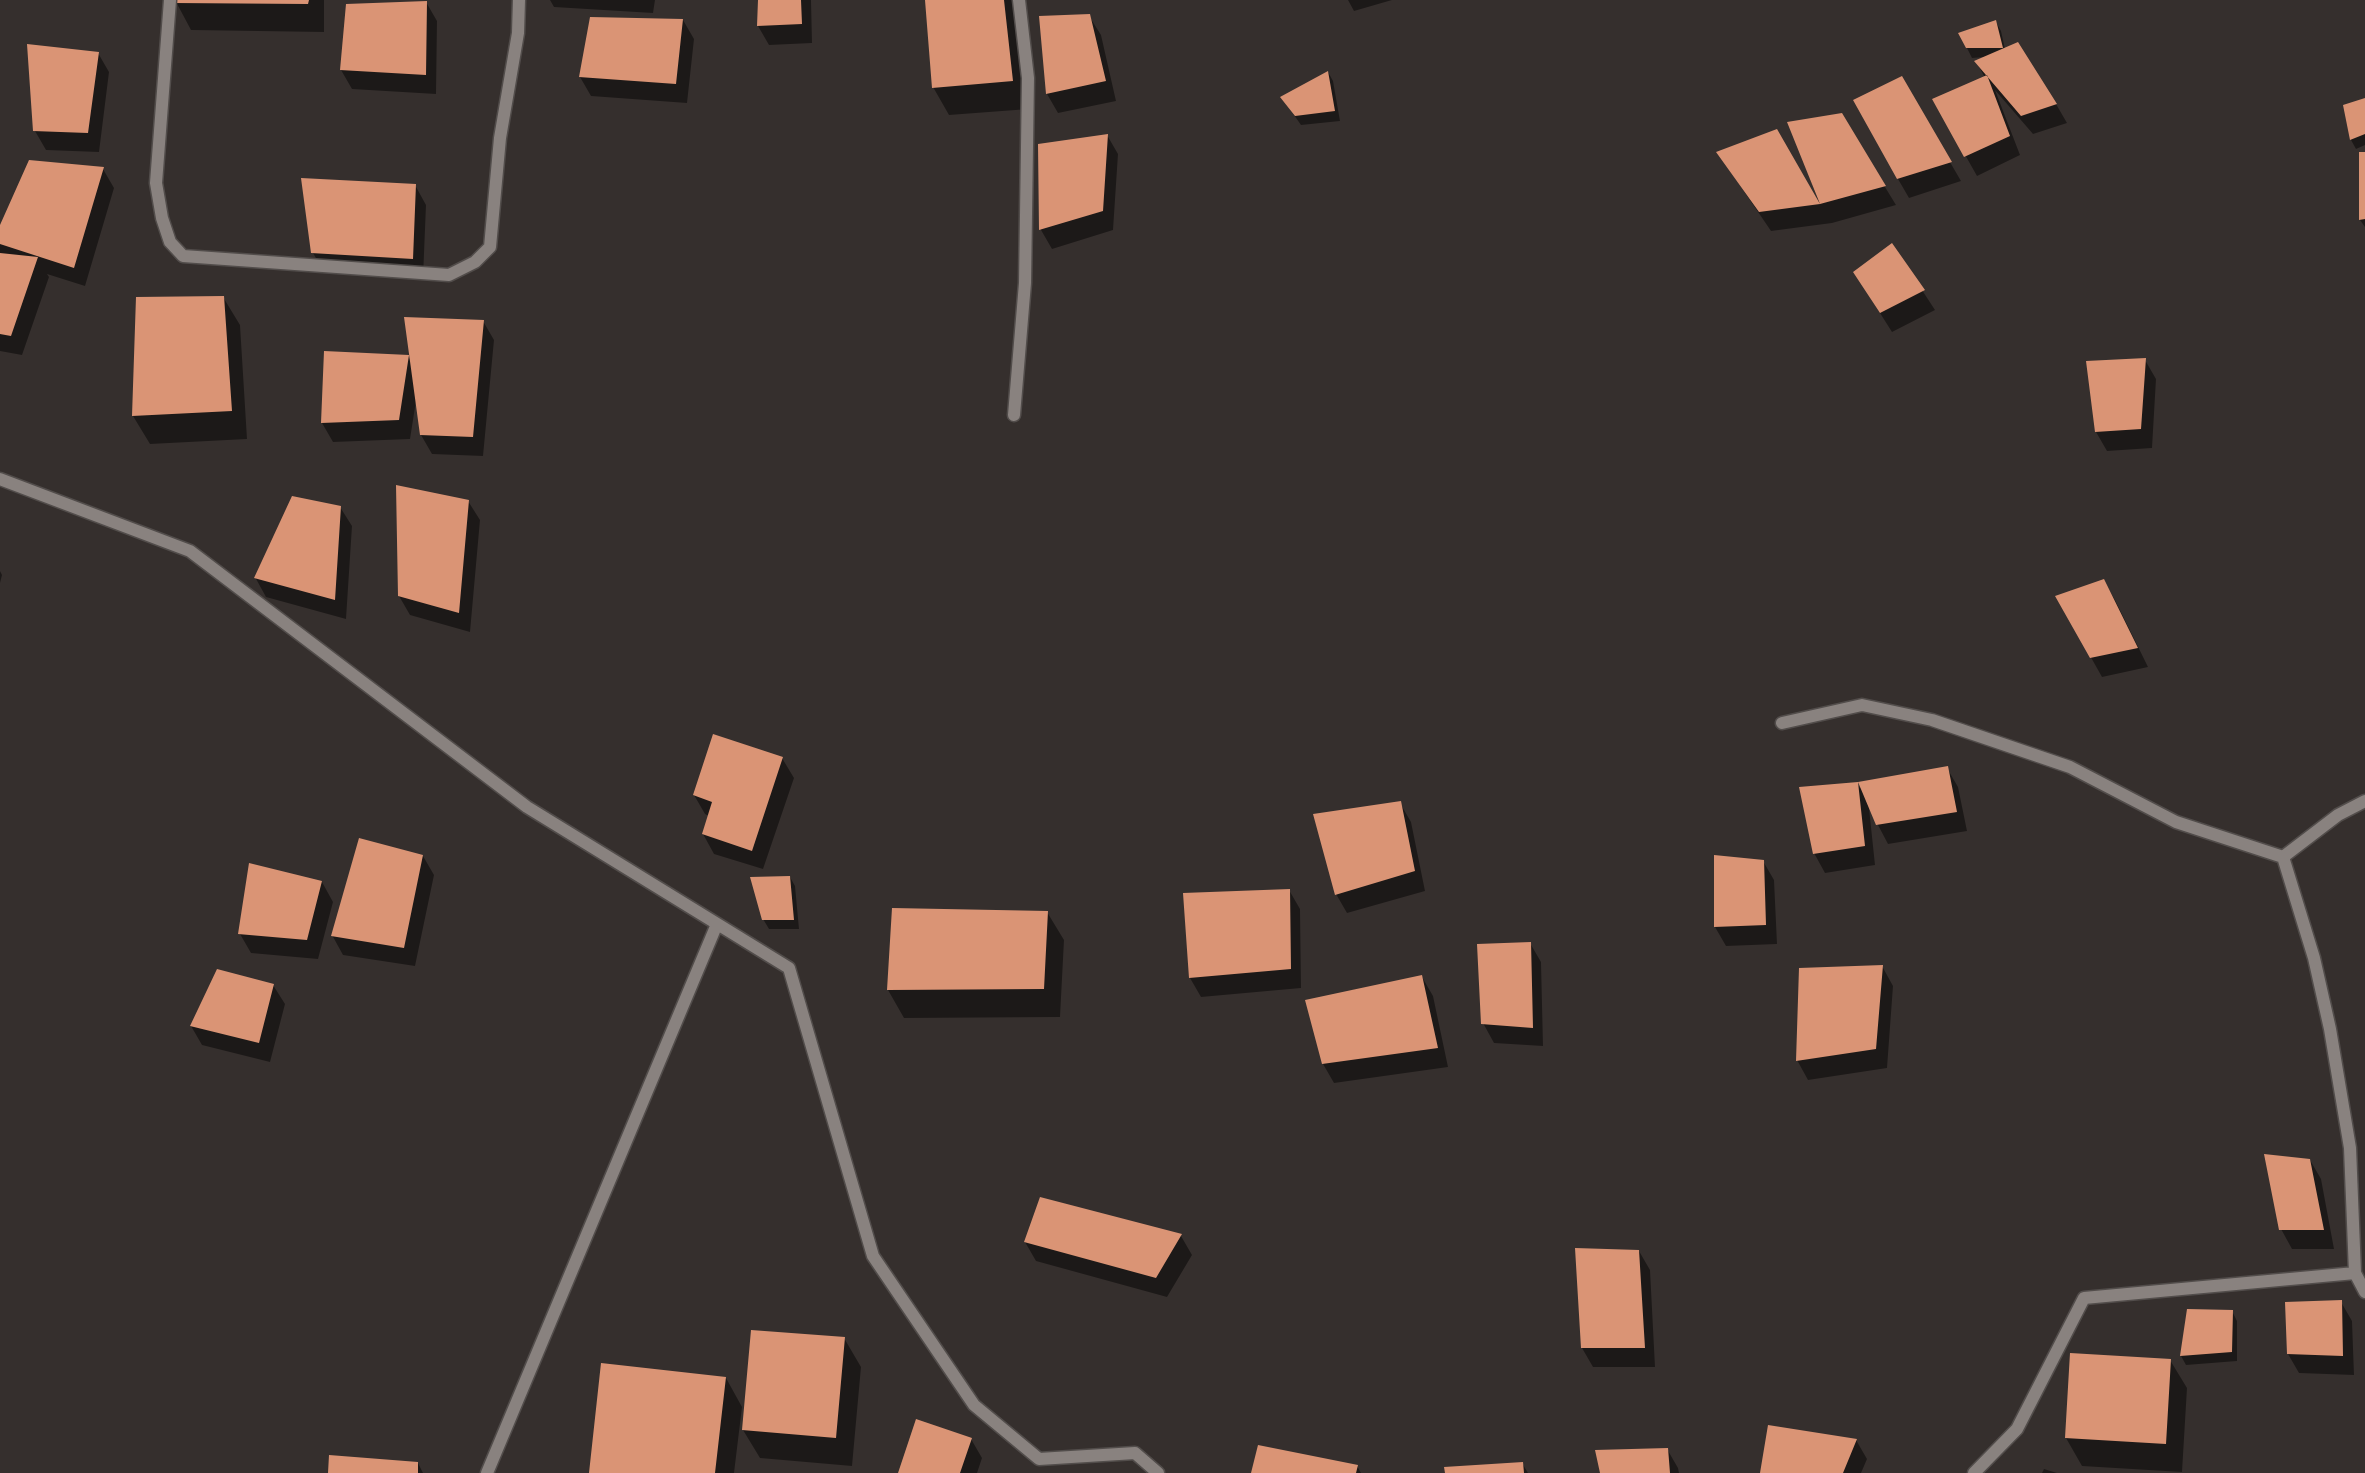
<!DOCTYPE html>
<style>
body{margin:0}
canvas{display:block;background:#352f2d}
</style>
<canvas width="2365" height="1473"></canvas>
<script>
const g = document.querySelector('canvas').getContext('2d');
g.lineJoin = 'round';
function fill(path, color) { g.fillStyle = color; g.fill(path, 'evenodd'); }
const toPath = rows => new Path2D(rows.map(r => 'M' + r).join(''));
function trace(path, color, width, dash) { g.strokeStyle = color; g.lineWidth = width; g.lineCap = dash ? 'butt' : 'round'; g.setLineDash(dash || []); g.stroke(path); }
const shadow = toPath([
 [175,0,324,0,324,32,191,30],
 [550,0,655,0,653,13,554,7],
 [759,0,811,0,812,43,769,45,758,26],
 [926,0,1016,0,1029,109,949,115,933,87],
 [1348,0,1392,0,1354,11],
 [426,2,437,21,436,94,352,89,341,70],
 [1089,16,1101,35,1116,101,1058,113,1047,94,1041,17],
 [683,20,694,39,687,103,591,96,580,77],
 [1996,22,2001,31,2005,49,2056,104,2067,123,2033,134,1995,90,2020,155,1977,176,1934,100,1985,78,1976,61,1985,57,1972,58,1967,48],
 [98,53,109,72,99,152,46,150,35,131],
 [1328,72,1333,81,1340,121,1301,125,1282,98],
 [1901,78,1961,181,1909,198,1898,179],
 [2365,99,2365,145,2356,149,2351,140],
 [1841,115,1896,205,1832,223,1771,231,1718,153,1777,130,1820,205,1789,123],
 [1107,135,1118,154,1113,230,1052,249,1041,230,1039,145],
 [2365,153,2365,227,2360,220],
 [103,169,114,188,85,286,47,274,49,277,22,355,0,351,0,228],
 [415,185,426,205,423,278,324,272,313,253],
 [1892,244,1935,310,1892,332,1854,272],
 [223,297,240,325,247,439,150,444,133,416,137,298],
 [483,321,494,340,483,456,432,454,421,435,416,401,410,439,333,442,322,423,408,356,411,361],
 [2145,360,2156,379,2152,448,2107,451,2096,432,2087,362],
 [468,501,480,520,470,632,410,615,399,596],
 [340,507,352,526,346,619,266,597,255,577],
 [0,571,2,575,0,583],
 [2104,581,2115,600,2148,667,2102,677,2057,597],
 [782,758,794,778,763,869,714,854,703,834,709,816,705,814,694,795],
 [1947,768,1958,787,1967,831,1888,844,1869,808,1875,865,1825,873,1814,853,1857,784,1860,788],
 [1400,803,1411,822,1425,891,1347,913,1336,894],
 [423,856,434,875,415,966,343,955,332,935],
 [1715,857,1763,861,1774,880,1777,944,1726,946,1715,927],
 [250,864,322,882,333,902,318,959,251,953,240,934],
 [790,877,795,886,799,929,769,929,763,919],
 [1289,890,1300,909,1301,988,1201,997,1190,978,1185,894],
 [893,909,1047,912,1064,940,1060,1017,904,1018,888,990],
 [1530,943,1541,962,1543,1046,1494,1043,1483,1023],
 [1882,966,1893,986,1887,1068,1808,1080,1797,1060],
 [1422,977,1433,996,1448,1067,1334,1083,1323,1064],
 [273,985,285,1004,270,1062,202,1045,191,1026],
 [2310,1160,2321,1179,2334,1249,2292,1249,2281,1229],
 [1041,1199,1181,1236,1192,1255,1167,1297,1036,1261,1025,1242],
 [1639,1251,1650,1270,1655,1367,1593,1367,1582,1348],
 [2341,1302,2352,1321,2354,1375,2299,1373,2288,1354],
 [2189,1311,2232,1311,2237,1321,2237,1361,2186,1365,2181,1356],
 [844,1338,861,1367,852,1466,760,1458,743,1430],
 [2170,1360,2187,1388,2182,1472,2082,1466,2066,1438],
 [726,1378,742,1407,734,1473,590,1473],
 [971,1439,982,1458,977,1473,899,1473],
 [1856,1440,1867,1459,1861,1473,1761,1473],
 [1667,1449,1678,1468,1679,1473,1601,1473],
 [418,1463,423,1473,329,1473],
 [1522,1463,1528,1473,1447,1473],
 [1357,1466,1361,1473,1252,1473],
 [2044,1469,2057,1473,2042,1473]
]);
const building = toPath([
 [174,0,309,0,308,4,174,3],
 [758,0,801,0,802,24,757,26],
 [925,0,1004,0,1013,81,932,88],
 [427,1,426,75,340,70,346,4],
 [1090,14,1106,81,1046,94,1039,16],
 [590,17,683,19,676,84,579,77],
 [1996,20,2003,48,1966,48,1958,33],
 [2018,42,2057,104,2021,116,1974,61],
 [27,44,99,52,88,133,33,131],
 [1328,71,1335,111,1295,116,1280,97],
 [1987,75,2010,136,1964,157,1932,99],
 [1902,76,1952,162,1897,179,1853,100],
 [2365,98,2365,134,2350,140,2343,105],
 [1842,113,1886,186,1820,204,1787,122],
 [1777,129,1820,204,1759,212,1716,152],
 [1108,134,1103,211,1039,230,1038,144],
 [2359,152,2365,152,2365,219,2359,220],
 [29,160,104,167,74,268,0,244,0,225],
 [301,178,416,184,413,259,311,253],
 [1892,243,1925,290,1880,313,1853,272],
 [0,253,38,257,11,336,0,334],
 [224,296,232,411,132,416,136,297],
 [404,317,484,320,473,437,420,435],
 [324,351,409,355,399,420,321,423],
 [2146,358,2141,429,2095,432,2086,361],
 [396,485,469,500,459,613,398,596],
 [292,496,341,506,335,600,254,578],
 [2104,579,2138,648,2090,658,2055,596],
 [713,734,783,757,752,851,702,834,712,802,693,795],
 [1948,766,1957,812,1876,825,1858,782,1865,846,1813,854,1799,787,1858,782],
 [1401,801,1415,871,1335,895,1313,814],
 [359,838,423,855,404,948,331,936],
 [1714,855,1764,860,1766,925,1714,927],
 [249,863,322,881,307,940,238,934],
 [790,876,794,920,762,920,750,877],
 [1290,889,1291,969,1189,978,1183,893],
 [892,908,1048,911,1044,989,887,990],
 [1531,942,1533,1028,1481,1024,1477,944],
 [1883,965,1876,1049,1796,1061,1799,968],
 [217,969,274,984,259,1043,190,1026],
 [1422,975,1438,1048,1322,1064,1305,1000],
 [2264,1154,2310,1159,2324,1230,2279,1230],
 [1040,1197,1182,1234,1156,1278,1024,1242],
 [1575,1248,1639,1250,1645,1348,1581,1348],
 [2342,1300,2343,1356,2287,1354,2285,1302],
 [2187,1309,2233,1310,2232,1352,2180,1356],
 [751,1330,845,1337,836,1438,742,1430],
 [2070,1353,2171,1359,2166,1444,2065,1438],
 [601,1363,726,1377,715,1473,589,1473],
 [916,1419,972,1438,960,1473,898,1473],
 [1768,1425,1857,1439,1843,1473,1760,1473],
 [1258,1445,1358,1465,1356,1473,1251,1473],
 [1668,1448,1670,1473,1600,1473,1595,1450],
 [329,1455,418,1462,418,1473,328,1473],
 [1523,1462,1524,1473,1445,1473,1444,1467]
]);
const minor = toPath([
 [170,0,156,183,162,218,170,242,183,256,449,275,475,262,490,247,500,138,518,33,519,0],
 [1014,415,1025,283,1028,78,1019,0],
 [0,479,190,551,527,807,789,968,873,1256,974,1405,1039,1459,1135,1453,1158,1473],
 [1782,723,1862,705,1932,720,2070,767,2176,822,2283,857,2314,958,2330,1029,2350,1148,2355,1273],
 [2283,857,2338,815,2365,801],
 [487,1473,717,924],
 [1974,1473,2017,1429,2084,1298,2355,1273,2365,1292]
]);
fill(shadow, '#0007');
fill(building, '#da9475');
trace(minor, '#524d4b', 15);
trace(minor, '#89827f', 12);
</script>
